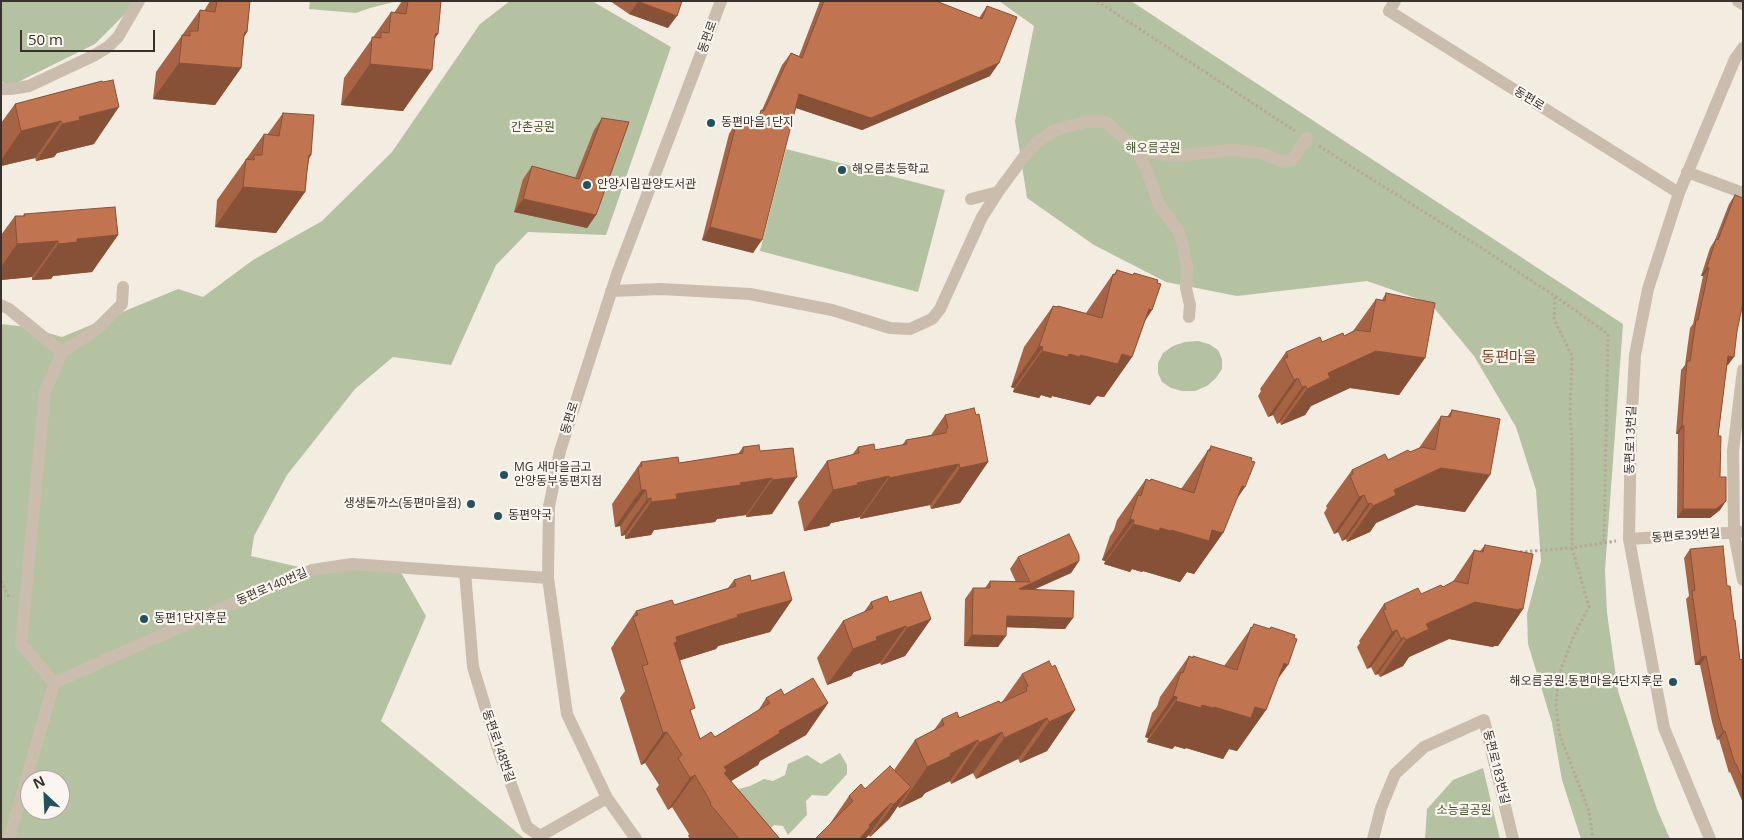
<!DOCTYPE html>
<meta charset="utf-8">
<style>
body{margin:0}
#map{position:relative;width:1744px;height:840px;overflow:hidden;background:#f3ece1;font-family:"Open Sans",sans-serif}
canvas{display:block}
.frame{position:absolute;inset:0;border:2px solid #39312b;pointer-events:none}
.north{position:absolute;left:20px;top:770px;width:50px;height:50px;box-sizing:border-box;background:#faf5ee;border:1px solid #ada7a0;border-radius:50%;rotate:335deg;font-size:14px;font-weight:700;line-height:20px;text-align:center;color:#39312b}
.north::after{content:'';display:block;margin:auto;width:18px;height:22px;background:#22525a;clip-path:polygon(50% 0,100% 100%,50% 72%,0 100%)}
.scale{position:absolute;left:20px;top:30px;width:135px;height:22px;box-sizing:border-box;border:2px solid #39312b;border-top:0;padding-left:6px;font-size:15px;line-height:18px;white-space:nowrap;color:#39312b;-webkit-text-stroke:4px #faf5ee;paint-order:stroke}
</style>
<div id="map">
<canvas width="1744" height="840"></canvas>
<div class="frame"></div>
<div class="north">N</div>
<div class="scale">50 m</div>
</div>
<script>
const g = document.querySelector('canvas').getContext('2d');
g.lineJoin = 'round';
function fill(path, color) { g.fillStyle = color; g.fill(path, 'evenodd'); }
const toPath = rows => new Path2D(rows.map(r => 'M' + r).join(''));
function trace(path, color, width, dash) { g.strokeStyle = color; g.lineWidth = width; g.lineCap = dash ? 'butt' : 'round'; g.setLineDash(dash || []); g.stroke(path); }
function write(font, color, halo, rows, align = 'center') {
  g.font = font + ' "Open Sans","Noto Sans KR",sans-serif'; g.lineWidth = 4.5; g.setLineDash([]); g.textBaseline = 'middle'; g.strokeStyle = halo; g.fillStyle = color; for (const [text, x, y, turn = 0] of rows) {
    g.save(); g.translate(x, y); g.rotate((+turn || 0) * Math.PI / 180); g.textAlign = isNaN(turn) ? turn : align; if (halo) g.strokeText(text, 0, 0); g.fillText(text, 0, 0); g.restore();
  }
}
const green = toPath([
 [1,1,135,1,133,6,95,44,12,85,1,82],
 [310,1,398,1,370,8,356,13,309,9],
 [510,1,592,1,671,47,606,235,528,232,496,265,451,365,393,357,355,389,287,475,254,536,251,556,312,570,399,569,426,616,381,721,525,839,1,839,1,324,27,327,62,337,178,289,203,297,253,260,322,221,392,152,480,24],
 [30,780,60,780,60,810,30,810],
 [999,1,1131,1,1623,324,1605,570,1607,613,1618,691,1657,809,1670,839,1581,839,1562,780,1552,723,1528,644,1527,614,1541,561,1536,490,1516,427,1474,356,1430,303,1367,281,1237,296,1166,282,1094,245,1027,198,1015,121,1034,26],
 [786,149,945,190,918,292,760,251],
 [1198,341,1209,344,1218,350,1222,359,1222,369,1216,378,1207,386,1195,391,1182,391,1171,388,1162,382,1158,373,1158,363,1163,353,1173,346,1185,342],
 [840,753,847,765,847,774,827,796,812,795,806,801,807,815,788,835,783,826,774,825,768,831,731,791,750,786,764,779,773,781,785,775,788,764,807,755,821,764],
 [1483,768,1500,839,1425,839,1427,809,1453,780]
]);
const path = toPath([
 [1097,1,1295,131],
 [1319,146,1480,247,1555,296,1608,334,1604,543],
 [1555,297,1554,319,1572,356,1570,411,1572,448,1572,548,1589,607,1574,635,1559,675,1556,702,1559,733,1589,811,1593,839],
 [1520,552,1572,548,1616,541],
 [1,581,10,599]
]);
const minor = toPath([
 [1395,1,1389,11,1679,193],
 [1738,1,1743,4],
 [1,89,11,89,29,86,93,56,108,47,118,37,139,1],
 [1137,150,1149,176,1159,205,1178,230,1182,242,1187,267,1186,288,1190,305,1189,317],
 [1687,172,1743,193],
 [971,199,998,192,1023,158,1037,142,1055,130,1084,122,1106,122,1137,150,1175,156,1232,150,1260,153,1285,162,1292,160,1307,138],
 [611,291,661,289,750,294,832,310,890,328,910,329,932,319,940,309,982,217,998,192],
 [1,305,9,309,62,352],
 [1743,370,1733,451,1734,533,1743,580],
 [1629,539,1741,532],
 [465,572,473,667,499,752,527,827,540,836,607,798],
 [54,683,21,644,45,391,62,352,97,329,122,304,123,287],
 [9,839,54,683,245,598,312,570,352,564,548,578],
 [636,839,607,798,567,714,548,578,549,507,560,451,617,274,721,1],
 [1373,839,1381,808,1395,774,1424,747,1484,720,1513,839],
 [1710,839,1664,728,1629,539,1631,429,1635,355,1648,289,1679,193,1735,59,1743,48]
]);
const wall = toPath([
 [210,1,250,1,247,32,244,37,241,68,215,105,153,99,156,72,200,10,204,11],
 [402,1,441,1,434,39,403,111,341,105,344,78,391,12,394,13],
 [610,1,682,1,668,28,629,14],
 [820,1,936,1,979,18,987,6,990,76,862,130,796,108,753,253,702,240,729,134,737,121,752,125,752,123,762,110,782,65,791,53,799,56],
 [102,81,94,144,57,153,54,157,36,161,35,158,1,166,1,123,15,104],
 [283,113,311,155,309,159,307,171,305,192,276,233,215,227,217,200,264,134,267,135],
 [602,118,596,215,587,228,514,212,523,179,532,166,575,178,594,130],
 [1735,195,1728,365,1727,365,1718,436,1720,477,1720,510,1710,518,1677,518,1678,434,1676,434,1681,370,1685,365,1690,328,1693,324,1703,276,1701,276,1710,248,1715,240,1729,204],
 [24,214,118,235,92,272,53,276,51,279,32,280,32,277,1,280,1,235,15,216,23,216],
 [1117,270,1133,275,1134,273,1152,310,1145,321,1132,357,1104,397,1097,396,1090,405,1052,396,1051,398,1041,395,1039,398,1013,392,1014,388,1011,387,1024,347,1053,306,1056,307,1058,306,1086,313,1113,274,1114,274],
 [1386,293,1425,358,1399,395,1350,388,1311,406,1305,415,1281,425,1280,422,1277,424,1273,415,1268,417,1258,396,1261,391,1260,389,1286,352,1344,336,1353,331,1376,299,1382,300],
 [1452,410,1465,512,1416,505,1376,523,1370,532,1347,542,1346,539,1342,541,1338,532,1334,534,1324,513,1327,508,1326,506,1352,470,1388,460,1410,452,1419,448,1441,416,1447,417],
 [945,415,976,415,988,462,960,503,931,509,930,505,860,519,860,517,831,523,829,526,804,531,798,502,827,461,852,455,858,447,875,450,902,445,906,440,931,435],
 [1211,446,1236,501,1223,533,1194,574,1187,572,1180,582,1143,571,1142,572,1132,569,1130,572,1104,564,1105,561,1102,560,1110,536,1114,530,1117,520,1146,479,1150,481,1151,479,1181,489],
 [743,447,760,451,793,448,772,514,746,517,746,515,717,519,715,522,654,530,651,535,625,539,625,535,621,536,620,526,615,527,612,504,641,462,679,463,738,454],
 [1485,545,1523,609,1498,646,1494,646,1493,647,1449,639,1409,657,1403,666,1380,677,1378,674,1375,675,1371,667,1367,669,1357,647,1360,643,1359,641,1384,604,1421,594,1443,587,1452,583,1474,550,1480,551],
 [1690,549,1727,586,1734,620,1740,660,1743,659,1743,803,1730,772,1729,773,1719,739,1717,740,1712,722,1700,665,1695,665,1686,599,1689,596,1684,558],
 [1018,557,1079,561,1071,573,1034,589,1065,629,1006,627,998,647,964,646,965,599,973,588,985,588,990,581,1016,582,1010,569],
 [734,580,751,581,792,600,770,632,718,646,716,649,680,660,691,713,700,739,715,737,758,711,766,698,784,695,828,703,806,735,760,761,758,765,731,781,780,839,690,839,688,836,689,834,672,807,668,810,656,789,659,785,645,763,641,765,620,698,625,691,611,648,614,644,614,643,636,611,674,605,728,588],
 [871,602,889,602,931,619,905,656,881,665,880,663,854,672,851,676,827,685,817,658,843,621,864,612],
 [1254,624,1270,629,1271,627,1278,678,1266,710,1237,751,1229,749,1223,759,1186,748,1185,749,1175,746,1172,749,1147,742,1148,738,1145,737,1152,713,1157,707,1160,697,1189,656,1224,666],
 [1022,674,1075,710,1047,751,1020,763,1018,759,976,779,973,773,951,784,950,781,925,793,922,797,899,808,898,806,889,819,870,837,869,835,865,839,815,839,829,825,849,796,865,789,894,770,915,740,934,730,942,719,959,718,1002,702]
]);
const shadedWall = toPath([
 [638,2,677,16,668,28,629,14],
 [245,32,247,32,223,67,241,68,215,105,153,99,179,63],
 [436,33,438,34,414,68,432,70,403,111,341,105,370,64],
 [999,63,990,76,862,130,790,106,799,94],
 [119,107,94,144,57,153,54,157,36,161,62,124,79,117],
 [61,121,35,158,1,166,1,160,21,131],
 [309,155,311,155,287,190,305,192,276,233,215,227,243,187],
 [523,199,596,215,587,228,514,212],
 [710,227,762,240,753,253,702,240],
 [118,235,92,272,53,276,51,279,32,280,58,244,77,239],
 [58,241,32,277,1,280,1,267,17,244],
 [1707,267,1709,268,1703,276,1701,276],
 [1149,309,1152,310,1124,350],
 [1039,346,1043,347,1014,388,1011,387],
 [1042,351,1080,355,1122,354,1132,357,1104,397,1097,396,1090,405,1052,396,1051,398,1041,395,1039,398,1013,392],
 [1376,351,1425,358,1399,395,1350,388,1311,406,1305,415,1281,425,1307,389,1328,373],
 [1728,356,1734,357,1728,365,1722,365],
 [1298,378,1273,415,1268,417,1294,380],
 [1306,386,1280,422,1277,424,1302,387],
 [1682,425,1684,426,1678,434,1676,434],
 [988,462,960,503,931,509,960,468],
 [959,464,930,505,860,519,889,478],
 [1441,468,1490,475,1465,512,1416,505,1376,523,1370,532,1347,542,1373,506,1394,490],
 [889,476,860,517,831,523,829,526,804,531,833,490,857,483],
 [797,477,772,514,746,517,772,480],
 [772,478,746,515,717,519,715,522,654,530,651,535,625,539,651,502,676,494,740,483],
 [1242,486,1245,487,1217,528],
 [641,490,646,490,620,526,615,527],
 [1364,495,1338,532,1334,534,1359,497],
 [651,498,625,535,621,536,647,499],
 [1726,501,1720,510,1710,518,1677,518,1683,509],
 [1371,503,1346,539,1342,541,1368,504],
 [1130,519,1134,520,1105,561,1102,560],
 [1133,524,1171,530,1212,530,1223,533,1194,574,1187,572,1180,582,1143,571,1142,572,1132,569,1130,572,1104,564],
 [1079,561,1071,573,1011,600,1019,589],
 [792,600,770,632,718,646,716,649,659,667,676,637,737,615],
 [1475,602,1523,609,1498,646,1494,646,1493,647,1449,639,1409,657,1403,666,1380,677,1406,640,1426,624],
 [1007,616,1073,618,1065,629,999,627],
 [931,619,905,656,881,665,907,628],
 [906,626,880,663,854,672,851,676,827,685,853,649,876,637],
 [1397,630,1371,667,1367,669,1392,632],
 [972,635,1006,636,998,647,964,646],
 [1404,637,1378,674,1375,675,1401,639],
 [1706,656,1700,665,1695,665,1701,657],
 [1284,663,1288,665,1259,705],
 [1173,696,1177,697,1148,738,1145,737],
 [1176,701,1214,707,1255,707,1266,710,1237,751,1229,749,1223,759,1186,748,1185,749,1175,746,1172,749,1147,742],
 [828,703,806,735,760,761,758,765,711,793,724,767,779,731],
 [1075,710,1047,751,1020,763,1049,722],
 [1047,718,1018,759,976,779,1004,738],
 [1723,731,1725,731,1719,739,1717,740],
 [667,732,645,763,641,765,663,733],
 [1002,732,973,773,951,784,979,743],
 [978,740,950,781,925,793,922,797,899,808,927,767,950,754],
 [695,775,672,807,668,810,690,778],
 [911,787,889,819,870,837,893,805],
 [891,803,869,835,865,839,859,839,869,825]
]);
const building = toPath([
 [217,1,250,1,247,32,245,32,244,35,241,68,179,63,182,35,190,36,190,31,198,31,200,10,215,12,217,1],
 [408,1,441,1,438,34,436,33,435,36,432,70,370,64,372,37,381,38,381,32,389,33,391,12,406,14,408,1],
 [637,1,682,1,677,16,637,1],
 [824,1,936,1,982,19,987,6,1017,17,999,63,871,118,799,94,762,240,710,227,737,121,757,126,761,110,764,111,791,53,802,58,824,1],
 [113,80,119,107,79,117,80,120,62,124,61,121,21,131,15,104,102,81,103,82,113,80],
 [283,113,314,115,311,155,309,155,307,171,305,192,243,187,246,159,254,160,254,155,262,155,264,134,279,136,283,113],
 [602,118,629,122,596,215,523,199,532,166,579,179,602,118],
 [1735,195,1743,198,1743,303,1737,331,1734,357,1728,356,1718,436,1721,436,1720,477,1726,477,1726,501,1716,509,1683,509,1684,426,1682,425,1687,361,1690,361,1696,320,1698,320,1709,268,1707,267,1716,239,1718,240,1735,195],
 [115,207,118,235,77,239,77,242,58,244,58,241,17,244,15,216,25,216,24,214,115,207],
 [1117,270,1133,275,1134,273,1158,280,1157,283,1161,284,1152,310,1149,309,1132,357,1122,354,1118,364,1080,355,1080,357,1069,354,1068,357,1042,351,1043,347,1039,346,1053,306,1057,307,1058,306,1102,318,1113,274,1115,275,1117,270],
 [1386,293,1435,303,1425,358,1376,351,1328,373,1330,378,1307,389,1306,386,1302,387,1298,378,1294,380,1284,359,1288,357,1286,352,1320,337,1322,342,1343,333,1344,336,1356,330,1370,332,1376,299,1385,301,1386,293],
 [974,408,976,415,979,414,988,462,960,468,959,464,889,478,889,476,857,483,858,485,833,490,827,461,859,453,858,447,874,444,875,450,907,444,906,440,946,433,946,429,948,428,945,415,974,408],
 [1452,410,1500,419,1490,475,1441,468,1394,490,1396,495,1373,506,1371,503,1368,504,1364,495,1359,497,1350,476,1353,474,1352,470,1385,454,1388,460,1408,450,1410,452,1422,447,1435,450,1441,416,1450,417,1452,410],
 [759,445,760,451,793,448,797,477,772,480,772,478,740,483,741,485,676,494,677,499,651,502,651,498,647,499,646,490,641,490,638,467,642,466,641,462,678,457,679,463,743,453,743,447,759,445],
 [1211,446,1252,458,1251,461,1255,462,1245,487,1242,486,1223,533,1212,530,1209,541,1171,530,1171,531,1160,528,1159,531,1133,524,1134,520,1130,519,1138,495,1141,496,1146,479,1150,481,1151,479,1194,493,1208,450,1210,451,1211,446],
 [1069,534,1079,555,1079,561,1019,589,1074,591,1073,618,1007,616,1006,636,972,635,973,588,990,588,990,581,1030,582,1018,557,1069,534],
 [1485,545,1533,554,1523,609,1519,609,1519,610,1475,602,1426,624,1429,629,1406,640,1404,637,1401,639,1397,630,1392,632,1383,610,1386,609,1384,604,1418,588,1421,594,1441,585,1443,587,1454,581,1468,584,1474,550,1483,552,1485,545],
 [1723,546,1727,586,1730,586,1734,620,1735,620,1740,660,1743,659,1743,780,1736,764,1735,764,1725,731,1723,731,1718,714,1706,656,1701,657,1692,591,1695,590,1690,549,1723,546],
 [784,572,792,600,737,615,738,617,676,637,677,642,674,643,695,708,690,710,700,739,711,732,715,737,770,703,766,698,781,689,784,695,813,678,828,703,779,731,780,733,724,767,727,771,724,773,780,839,739,839,710,804,711,803,695,775,690,778,678,758,682,755,667,732,663,733,642,666,648,664,633,617,638,615,636,611,672,600,674,605,736,586,734,580,750,575,751,581,784,572],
 [921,592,931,619,907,628,906,626,876,637,877,640,853,649,843,621,873,608,871,602,887,596,889,602,921,592],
 [1254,624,1270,629,1271,627,1295,635,1294,638,1297,639,1288,665,1284,663,1266,710,1255,707,1251,718,1214,707,1213,708,1202,705,1201,708,1176,701,1177,697,1173,696,1181,672,1183,673,1189,656,1193,658,1193,656,1237,670,1251,627,1252,628,1254,624],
 [1049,661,1052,667,1055,665,1075,710,1049,722,1047,718,1004,738,1002,732,979,743,978,740,950,754,951,756,927,767,915,740,944,725,942,719,957,712,959,718,999,701,1000,703,1027,691,1026,687,1028,686,1022,674,1049,661],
 [890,766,911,787,893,805,891,803,869,825,870,827,859,839,815,839,853,801,849,796,861,784,865,789,890,766]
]);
const markers = [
 [711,123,5,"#22525a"],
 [842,170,5,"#22525a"],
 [587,185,5,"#22525a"],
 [504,475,5,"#22525a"],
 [471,504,5,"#22525a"],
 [498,516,5,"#22525a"],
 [144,619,5,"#22525a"],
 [1673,682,5,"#22525a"]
];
const streetNames = [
 ["동편로",708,37,-70],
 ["동편로",1529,99,32],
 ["동편로",570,418,-73],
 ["동편로13번길",1631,440,-88],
 ["동편로39번길",1686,536,-4],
 ["동편로140번길",272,587,-23],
 ["동편로148번길",498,746,71],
 ["동편로183번길",1496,767,76]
];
const poiNames = [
 ["동편마을1단지",721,123],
 ["해오름초등학교",852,170],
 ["안양시립관양도서관",597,185],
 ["MG 새마을금고",514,468],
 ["안양동부동편지점",514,482],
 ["생생돈까스(동편마을점)",461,504,"right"],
 ["동편약국",508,516],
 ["동편1단지후문",154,619],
 ["해오름공원.동편마을4단지후문",1663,682,"right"]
];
const parkNames = [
 ["간촌공원",533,128],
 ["해오름공원",1153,149],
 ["소능골공원",1464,811]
];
const quarterNames = [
 ["동편마을",1509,358]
];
fill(green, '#b4c2a1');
trace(path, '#b7a797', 3, [2.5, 2.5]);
trace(minor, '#cbbdad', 12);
fill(wall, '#a66445');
fill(shadedWall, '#875138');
fill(building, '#c17450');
trace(building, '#875138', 1);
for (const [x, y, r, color] of markers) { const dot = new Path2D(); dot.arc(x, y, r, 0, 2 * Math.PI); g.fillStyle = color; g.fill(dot); trace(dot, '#faf5ee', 2); }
write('12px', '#39312b', '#faf5ee', streetNames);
write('12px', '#39312b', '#faf5ee', poiNames, 'left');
write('12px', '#465730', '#faf5ee', parkNames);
write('15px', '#864527', '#faf5ee', quarterNames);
</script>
